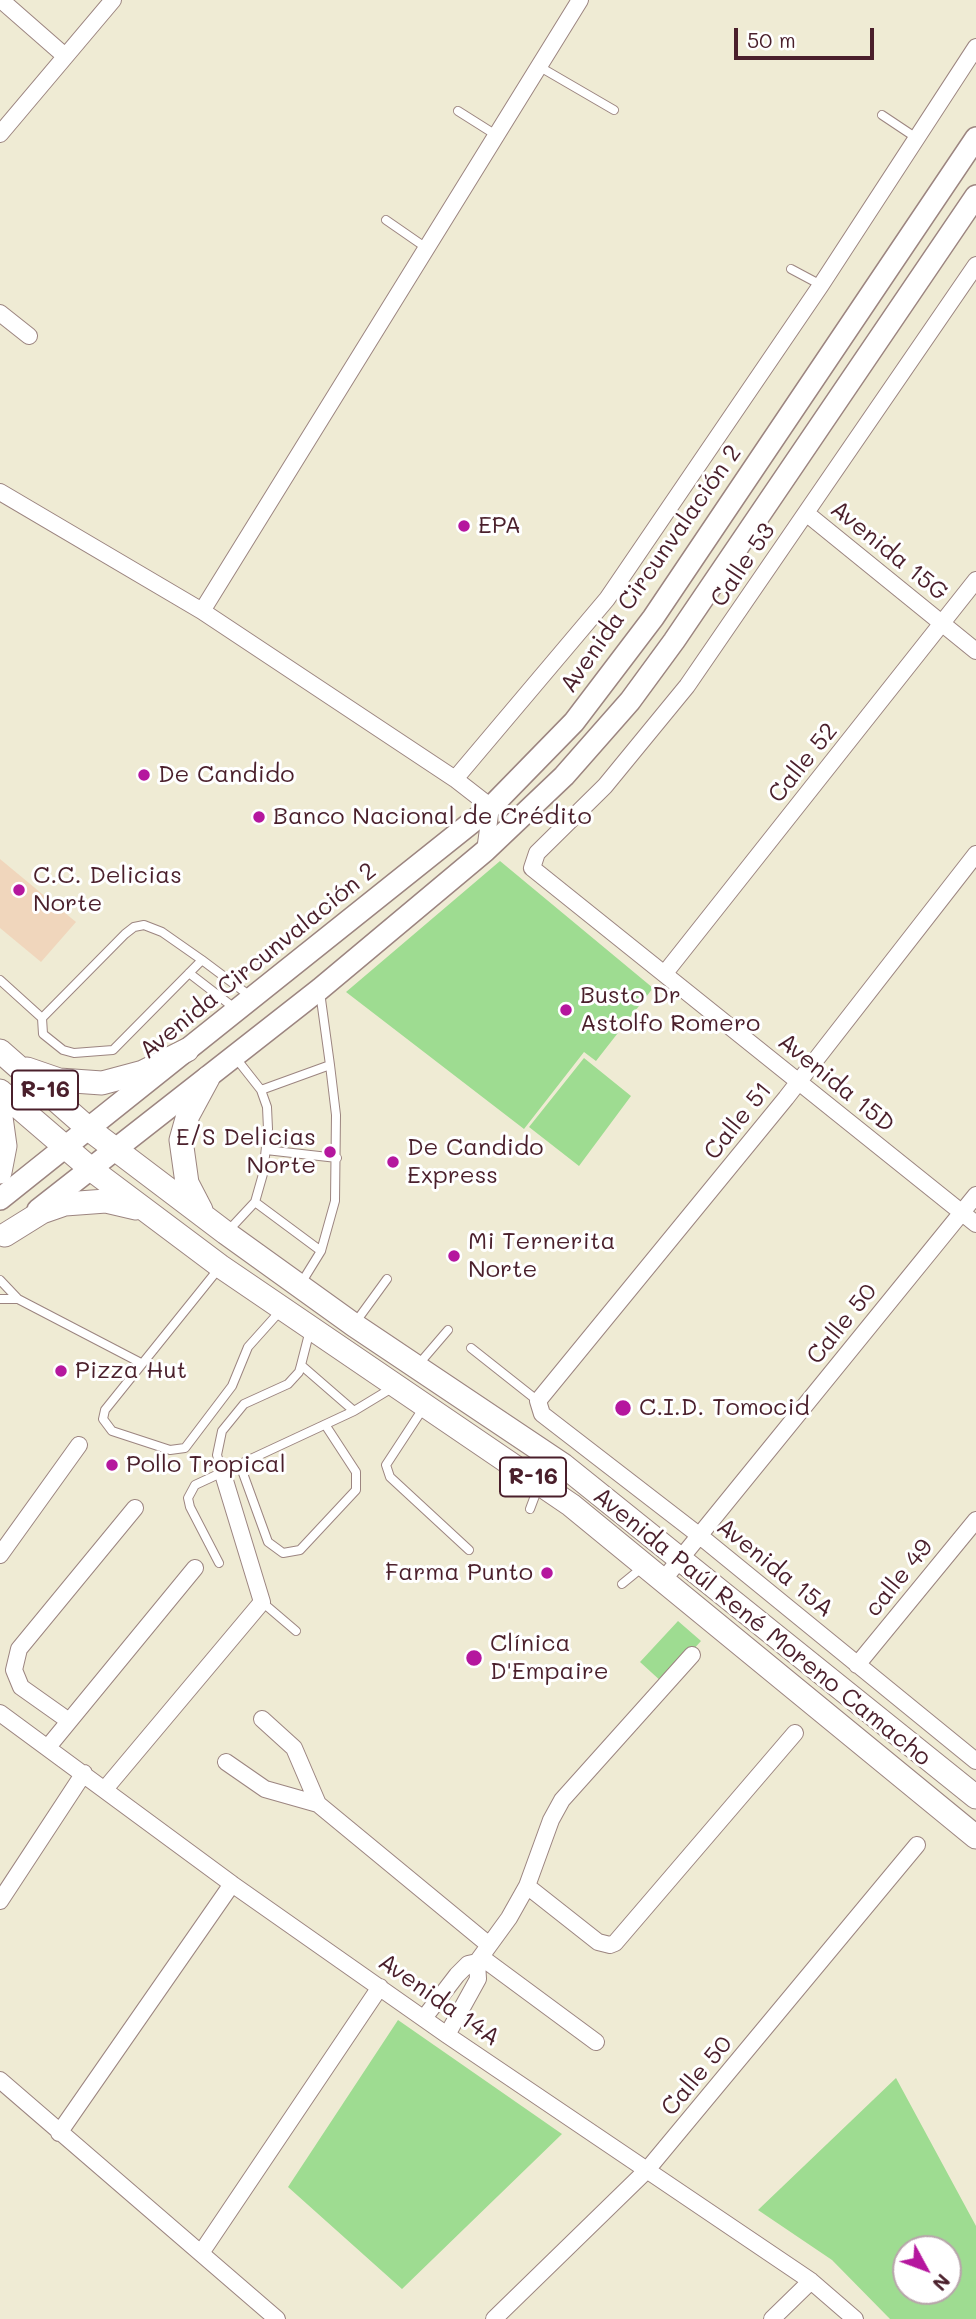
<!DOCTYPE html>
<meta charset="utf-8">
<style>
body{margin:0}
#map{position:relative;width:976px;height:2319px;overflow:hidden;background:#efebd4;font-family:Mali,sans-serif}
canvas{display:block}
.north{position:absolute;left:892px;top:2235px;width:70px;height:70px;box-sizing:border-box;background:#fff;border:2px solid #b7a5aa;border-radius:50%;rotate:131deg;font-size:19px;font-weight:700;line-height:28px;text-align:center;color:#4a1f2b}
.north::after{content:'';display:block;margin:auto;width:24px;height:32px;background:#b5179e;clip-path:polygon(50% 0,100% 100%,50% 72%,0 100%)}
.scale{position:absolute;left:734px;top:28px;width:140px;height:32px;box-sizing:border-box;border:4px solid #4a1f2b;border-top:0;padding-left:9px;font-size:21px;line-height:24px;white-space:nowrap;color:#4a1f2b;-webkit-text-stroke:5px #fff;paint-order:stroke}
</style>
<div id="map">
<canvas width="976" height="2319"></canvas>
<div class="north">N</div>
<div class="scale">50 m</div>
</div>
<script>
const g = document.querySelector('canvas').getContext('2d');
g.lineJoin = 'round';
function fill(path, color) { g.fillStyle = color; g.fill(path, 'evenodd'); }
const toPath = rows => new Path2D(rows.map(r => 'M' + r).join(''));
function trace(path, color, width, dash) { g.strokeStyle = color; g.lineWidth = width; g.lineCap = dash ? 'butt' : 'round'; g.setLineDash(dash || []); g.stroke(path); }
function write(font, color, halo, rows, align = 'center') {
  g.font = font + ' Mali,sans-serif'; g.lineWidth = 6; g.setLineDash([]); g.textBaseline = 'middle'; g.strokeStyle = halo; g.fillStyle = color; for (const [text, x, y, turn = 0] of rows) {
    g.save(); g.translate(x, y); g.rotate((+turn || 0) * Math.PI / 180); g.textAlign = isNaN(turn) ? turn : align; if (halo) g.strokeText(text, 0, 0); g.fillText(text, 0, 0); g.restore();
  }
}
const built = toPath([
 [0,859,76,922,41,962,0,928]
]);
const green = toPath([
 [500,861,653,988,596,1061,584,1052,524,1129,346,992],
 [584,1058,631,1096,579,1166,529,1127],
 [678,1621,701,1641,663,1683,640,1662],
 [398,2020,562,2134,402,2289,288,2187],
 [896,2078,976,2226,976,2319,890,2319,832,2260,758,2210],
 [906,2249,948,2249,948,2291,906,2291]
]);
const lane = toPath([
 [540,67,614,110],
 [458,111,496,135],
 [882,115,915,137],
 [386,220,425,247],
 [791,269,821,285],
 [202,960,113,1050,74,1053,63,1050,43,1034,42,1018,125,934,134,927,144,925,162,932,202,960,250,996],
 [189,973,237,1010],
 [0,980,42,1018],
 [235,1057,261,1090,330,1065,320,992],
 [266,1150,337,1158],
 [255,1202,263,1174,268,1129,267,1107,261,1090],
 [228,1231,255,1202,321,1251,300,1285],
 [321,1251,335,1201,336,1115,330,1065],
 [220,1267,105,1410,103,1419,112,1431,170,1450,185,1448,232,1386,248,1347,282,1309],
 [0,1280,18,1299,0,1299],
 [18,1299,141,1363],
 [355,1323,387,1279],
 [310,1330,301,1365,354,1411,392,1388],
 [471,1348,538,1401],
 [418,1365,448,1330],
 [424,1407,386,1465,390,1477,469,1550],
 [240,1465,268,1542,283,1553,300,1550,356,1490,356,1472,326,1426],
 [223,1474,217,1455,222,1431,244,1404,288,1384,299,1372,301,1365],
 [530,1509,539,1485],
 [219,1563,190,1507,188,1498,195,1485,354,1411],
 [622,1584,644,1566],
 [262,1602,296,1631]
]);
const street = toPath([
 [1,0,65,56],
 [0,134,113,0],
 [976,265,687,686,605,786,537,853,532,868,976,1224],
 [0,313,29,336],
 [0,492,202,611,455,779,491,807,485,851],
 [806,513,976,651],
 [202,611,580,0],
 [455,779,607,599,821,285,976,47],
 [976,854,786,1098,538,1401,542,1414,700,1536,976,1761],
 [665,973,976,580],
 [0,1555,79,1445],
 [664,1579,976,1195],
 [857,1665,976,1520],
 [0,1713,232,1884,447,2035,811,2281,855,2319],
 [262,1719,294,1748,318,1804],
 [69,1721,21,1687,14,1670,19,1649,135,1508],
 [48,1747,195,1568],
 [226,1762,265,1789,318,1804,489,1945],
 [105,1789,262,1602,223,1474],
 [527,1886,598,1942,610,1945,615,1943,795,1733],
 [0,1901,84,1773],
 [481,1957,596,2042],
 [424,2018,457,1975,468,1964,477,1962,509,1918,527,1886,551,1820,562,1800,692,1655],
 [447,2035,478,1979,477,1962],
 [0,2080,277,2319],
 [59,2133,232,1884],
 [201,2253,380,1987],
 [494,2319,647,2170,917,1845],
 [772,2319,811,2281]
]);
const secondary = toPath([
 [0,1199,491,807,574,722,653,618,976,138],
 [38,1210,320,989,485,851,564,776,630,701,674,641,976,196]
]);
const primary = toPath([
 [0,1051,90,1130,226,1233,354,1325,563,1465,976,1797],
 [27,1069,59,1080,102,1083,143,1072,187,1050],
 [0,1091,92,1170,220,1266,571,1505,976,1837],
 [0,1110,5,1146,0,1172],
 [201,1210,187,1183,181,1140,188,1115,208,1078],
 [5,1235,42,1212,65,1204,106,1201,136,1208]
]);
const markers = [
 [464,526,7,"#b5179e"],
 [144,775,7,"#b5179e"],
 [259,817,7,"#b5179e"],
 [19,890,7,"#b5179e"],
 [566,1010,7,"#b5179e"],
 [330,1152,7,"#b5179e"],
 [393,1162,7,"#b5179e"],
 [454,1256,7,"#b5179e"],
 [61,1371,7,"#b5179e"],
 [623,1408,9,"#b5179e"],
 [112,1465,7,"#b5179e"],
 [547,1573,7,"#b5179e"],
 [474,1658,9,"#b5179e"]
];
const shields = [
 [45,1090,66],
 [533,1477,66]
];
const shieldNames = [
 ["R-16",45,1090],
 ["R-16",533,1477]
];
const poiNames = [
 ["EPA",478,526],
 ["De Candido",158,775],
 ["Banco Nacional de Crédito",273,817],
 ["C.C. Delicias",33,876],
 ["Norte",33,904],
 ["Busto Dr",580,996],
 ["Astolfo Romero",580,1024],
 ["E/S Delicias",316,1138,"right"],
 ["Norte",316,1166,"right"],
 ["De Candido",407,1148],
 ["Express",407,1176],
 ["Mi Ternerita",468,1242],
 ["Norte",468,1270],
 ["Pizza Hut",75,1371],
 ["C.I.D. Tomocid",639,1408],
 ["Pollo Tropical",126,1465],
 ["Farma Punto",533,1573,"right"],
 ["Clínica",490,1644],
 ["D'Empaire",490,1672]
];
const streetNames = [
 ["Avenida 15G",889,551,39],
 ["Calle 53",743,565,-56],
 ["Avenida Circunvalación 2",651,569,-55],
 ["Calle 52",803,763,-51],
 ["Avenida Circunvalación 2",258,961,-39],
 ["Avenida 15D",836,1083,39],
 ["Calle 51",738,1121,-51],
 ["Calle 50",842,1324,-51],
 ["Avenida 15A",775,1568,39],
 ["calle 49",899,1578,-51],
 ["Avenida Paúl René Moreno Camacho",762,1627,39],
 ["Avenida 14A",439,2000,35],
 ["Calle 50",697,2076,-50]
];
fill(built, '#f0d6bc');
fill(green, '#9edc91');
trace(lane, '#9c8580', 10);
trace(street, '#9c8580', 18);
trace(secondary, '#9c8580', 24);
trace(primary, '#9c8580', 25);
trace(lane, '#fff', 8);
trace(street, '#fff', 16);
trace(secondary, '#fff', 21);
trace(primary, '#fff', 23);
for (const [x, y, r, color] of markers) { const dot = new Path2D(); dot.arc(x, y, r, 0, 2 * Math.PI); g.fillStyle = color; g.fill(dot); trace(dot, '#fff', 2.5); }
for (const [x, y, w] of shields) { const box = new Path2D(); box.roundRect(x - w / 2, y - 19.5, w, 39, 5); g.fillStyle = '#fff'; g.fill(box); trace(box, '#4a1f2b', 2); }
write('bold 23px', '#4a1f2b', null, shieldNames);
write('24px', '#4a1f2b', '#fff', poiNames, 'left');
write('24px', '#4a1f2b', '#fff', streetNames);
</script>
